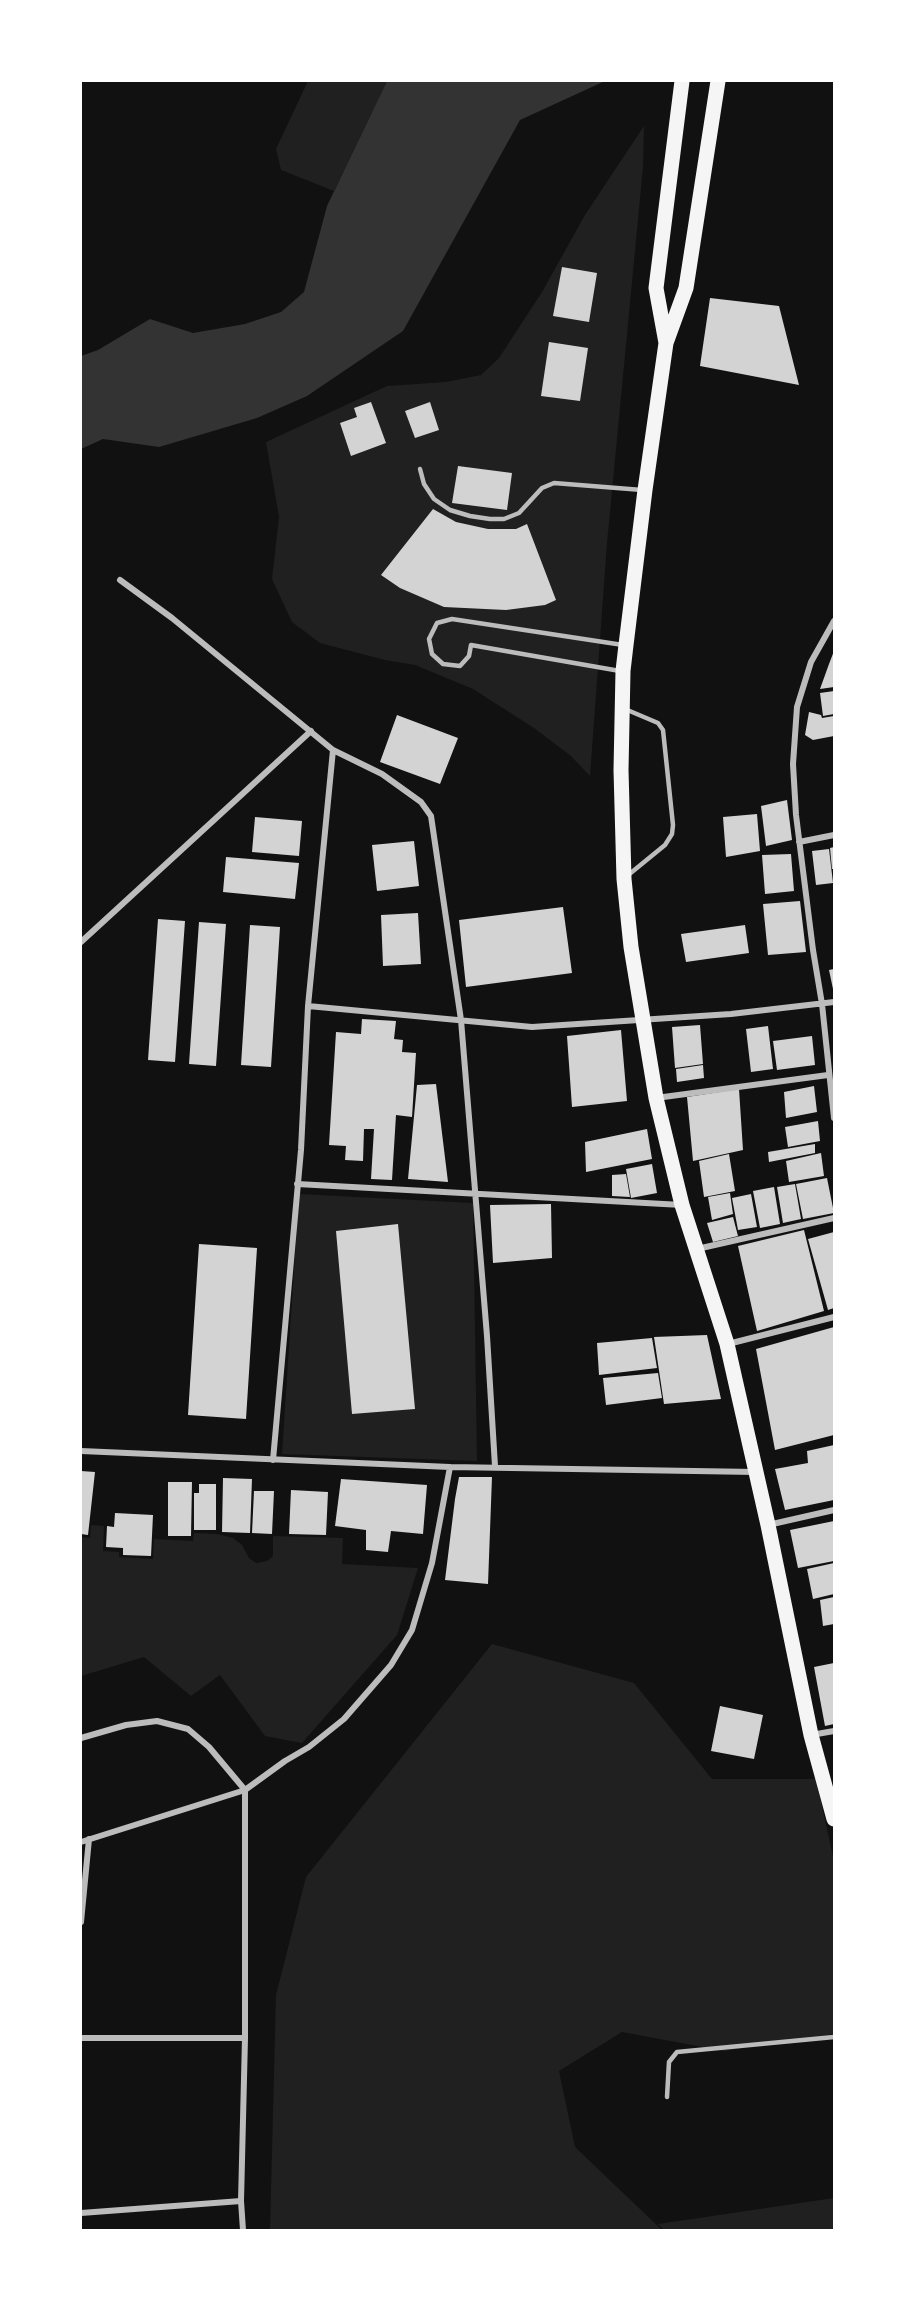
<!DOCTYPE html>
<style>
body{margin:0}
#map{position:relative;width:915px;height:2311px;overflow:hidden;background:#111;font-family:Commissioner,sans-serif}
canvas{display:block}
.frame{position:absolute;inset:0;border:82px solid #fff;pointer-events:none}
</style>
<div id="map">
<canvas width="915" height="2311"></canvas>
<div class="frame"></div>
</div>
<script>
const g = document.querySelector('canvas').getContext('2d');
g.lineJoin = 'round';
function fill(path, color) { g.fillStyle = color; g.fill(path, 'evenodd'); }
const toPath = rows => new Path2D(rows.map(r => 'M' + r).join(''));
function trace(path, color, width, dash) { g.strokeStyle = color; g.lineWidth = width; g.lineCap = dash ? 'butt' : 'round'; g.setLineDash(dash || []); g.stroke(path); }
const green = toPath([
 [308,81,387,81,334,191,281,170,276,149],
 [644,126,643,167,607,543,590,776,571,756,534,728,473,689,415,665,385,660,320,643,292,622,272,579,279,517,266,442,387,386,446,382,481,375,499,358,542,292,585,215],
 [299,1194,473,1203,477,1461,282,1454],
 [91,1525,104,1526,103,1551,119,1552,119,1557,153,1559,154,1539,193,1541,194,1533,217,1534,233,1538,242,1545,249,1558,256,1563,267,1561,273,1556,273,1536,343,1538,342,1564,418,1568,397,1635,302,1743,265,1736,220,1675,191,1696,144,1657,81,1676,81,1537,90,1538],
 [492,1644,634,1683,712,1779,816,1779,834,1861,834,2034,724,2051,622,2032,559,2071,575,2147,662,2230,270,2230,276,1995,306,1877],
 [834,2198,834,2230,664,2230,658,2224]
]);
const water = toPath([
 [387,81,605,81,520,120,403,331,307,396,257,418,159,447,103,439,81,449,81,356,98,350,150,319,193,333,245,324,281,312,304,292,327,206]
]);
const building = toPath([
 [562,267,597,273,589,322,553,316],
 [710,298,779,306,799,385,700,366],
 [549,342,588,348,580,401,541,396],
 [371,402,386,443,351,456,340,423,357,417,354,408],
 [430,402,439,430,415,438,405,411],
 [458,466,512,473,507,510,452,503],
 [433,509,456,522,488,529,516,529,527,524,556,600,545,605,506,610,444,607,400,588,381,575],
 [834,651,834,687,820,689,829,664],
 [834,691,834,714,823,716,820,693],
 [809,712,821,715,822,718,834,716,834,736,813,740,805,735],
 [397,715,458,738,440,784,380,762],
 [787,800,792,840,766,846,761,806],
 [757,814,760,851,726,857,723,817],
 [255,817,302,821,299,856,252,852],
 [414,841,419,886,377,891,372,845],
 [834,847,834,869,832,869,830,848],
 [829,849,833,883,816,885,812,851],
 [791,854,794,891,765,894,762,855],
 [226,857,299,863,295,899,223,892],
 [800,901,806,952,768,955,763,904],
 [563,907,572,973,466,987,459,920],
 [418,913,421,964,383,966,381,915],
 [158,919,185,921,175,1062,148,1060],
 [199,922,226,924,216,1066,189,1064],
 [250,925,280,927,271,1067,241,1065],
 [745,925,749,953,686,962,681,934],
 [834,969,834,989,833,989,829,970],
 [362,1019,396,1021,394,1039,403,1040,402,1052,416,1053,412,1117,396,1115,392,1180,371,1179,374,1129,364,1129,363,1161,345,1160,346,1146,329,1145,336,1032,361,1034],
 [700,1025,703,1064,675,1068,672,1027],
 [768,1026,773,1069,751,1072,746,1029],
 [621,1030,627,1101,572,1107,567,1036],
 [812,1036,815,1065,777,1070,773,1041],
 [703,1065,704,1078,677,1082,676,1069],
 [436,1084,448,1182,408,1179,417,1085],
 [814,1086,817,1112,786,1118,784,1092],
 [739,1089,743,1150,693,1161,687,1097],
 [818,1121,820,1141,788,1147,785,1127],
 [647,1129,652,1159,586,1172,585,1142],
 [815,1144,815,1153,769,1162,768,1152],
 [821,1153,824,1176,789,1182,786,1161],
 [729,1154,735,1191,704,1197,699,1161],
 [652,1164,657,1193,631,1198,626,1169],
 [626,1174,630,1197,612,1196,612,1175],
 [827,1178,834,1213,803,1219,796,1184],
 [795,1184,801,1219,783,1223,777,1187],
 [774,1187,780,1224,760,1228,753,1191],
 [730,1193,733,1214,712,1220,708,1197],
 [751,1194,757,1227,738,1230,732,1198],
 [551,1204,552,1258,493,1263,490,1205],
 [733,1217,738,1236,713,1242,707,1223],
 [398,1224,415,1409,352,1414,336,1231],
 [804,1230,824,1311,757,1331,738,1246],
 [834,1232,834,1308,828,1310,808,1239],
 [199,1244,257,1248,246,1419,188,1415],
 [834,1327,834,1435,775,1450,756,1349],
 [707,1335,721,1399,664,1404,654,1337],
 [652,1338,657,1368,599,1375,597,1343],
 [658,1373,662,1398,606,1405,603,1378],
 [834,1445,834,1500,785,1510,775,1469,808,1463,807,1451],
 [81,1471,95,1472,88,1535,81,1534],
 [459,1477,492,1477,488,1584,445,1580,455,1499],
 [223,1478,252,1479,250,1533,222,1532],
 [341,1479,427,1485,423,1534,391,1531,388,1552,366,1550,366,1530,335,1526],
 [168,1482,192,1482,191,1536,168,1536],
 [199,1484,216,1484,216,1530,194,1530,194,1493,199,1493],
 [291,1490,328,1492,326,1535,289,1534],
 [254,1491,274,1491,272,1534,252,1533],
 [115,1513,153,1515,151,1556,123,1555,123,1548,106,1547,107,1526,114,1527],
 [834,1521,834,1561,798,1568,790,1530],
 [834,1563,834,1594,813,1599,807,1569],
 [834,1597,834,1624,823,1626,820,1600],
 [834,1663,834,1724,825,1726,814,1667],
 [720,1706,763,1715,754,1759,711,1751]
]);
const service = toPath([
 [420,469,424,484,434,499,450,510,470,516,490,519,504,519,519,513,542,488,554,483,642,490],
 [620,671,471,645,469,656,460,666,443,664,432,654,429,639,437,623,452,619,623,645],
 [625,709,658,723,663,730,673,825,672,834,665,845,627,876],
 [667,2097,669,2062,677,2052,834,2037]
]);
const minor = toPath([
 [120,580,172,618,333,750,382,774,421,802,431,816,461,1020,487,1336,495,1466],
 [834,621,811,662,797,707,793,764,796,815,813,950,822,1004,834,1118],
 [799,842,834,835],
 [81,942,311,731],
 [308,1006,532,1027,731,1014,834,1002],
 [656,1098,828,1075],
 [297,1184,682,1205],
 [697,1249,834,1218],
 [728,1344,834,1317],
 [81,1451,450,1467,755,1472],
 [273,1460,301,1150,308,1006,333,750],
 [768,1525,834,1510],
 [811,1735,834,1731],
 [81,1738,126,1725,157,1721,188,1729,209,1747,245,1790,245,2038,241,2201,243,2230],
 [81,1842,245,1790,285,1761,309,1747,344,1719,391,1665,412,1630,432,1563,450,1467],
 [81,1922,89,1839],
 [81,2038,245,2038],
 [81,2213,241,2201]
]);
const primary = toPath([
 [718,81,686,288,666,343,645,490,626,645,623,671,621,770,624,879,631,947,656,1098,682,1205,727,1344,768,1525,811,1735,834,1819],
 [666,343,656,288,682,81]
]);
fill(green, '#202020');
fill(water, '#333');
fill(building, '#d3d3d3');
trace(service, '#bcbcbc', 4.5);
trace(minor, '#bcbcbc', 6);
trace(primary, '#f5f5f5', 15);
</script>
